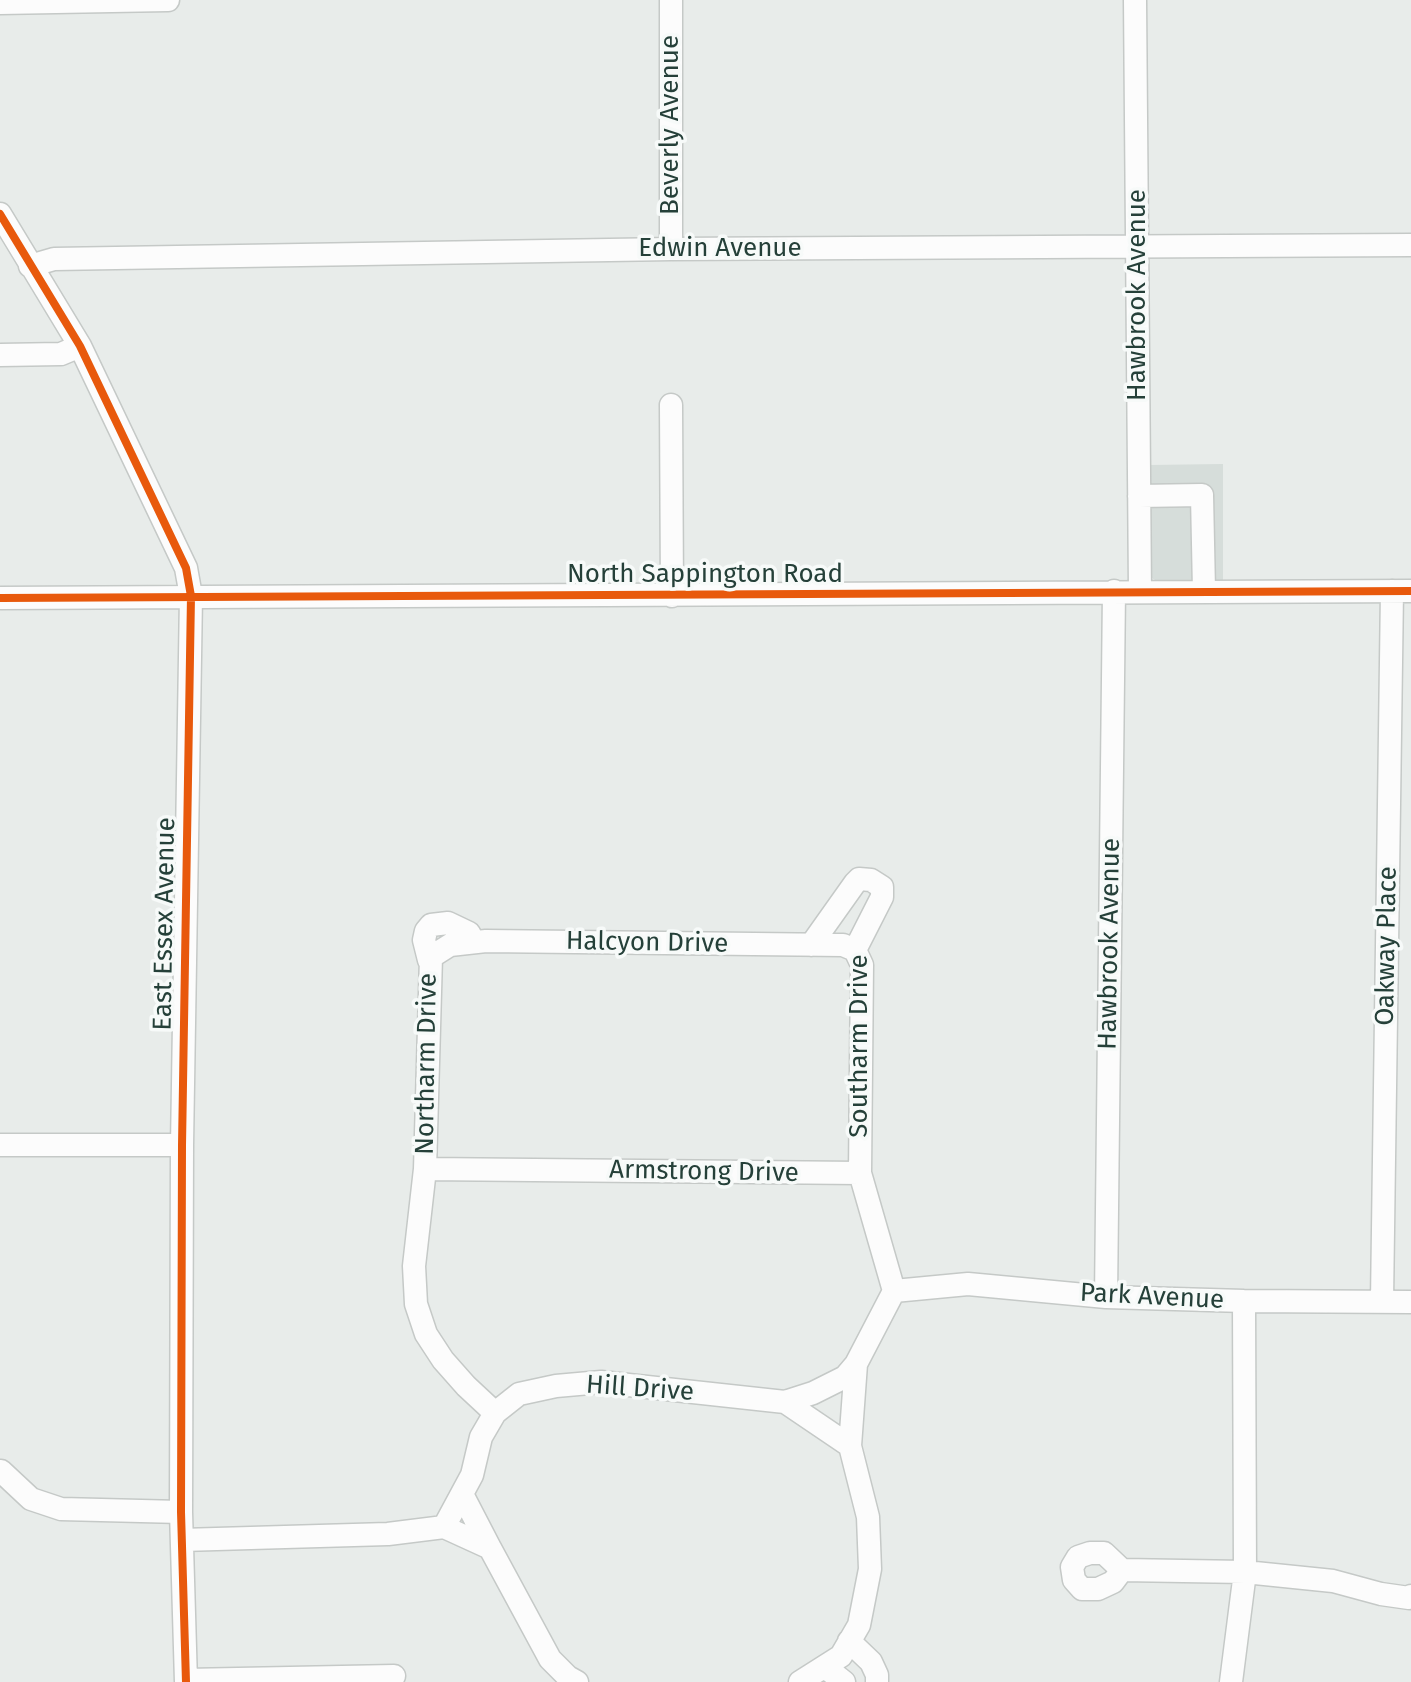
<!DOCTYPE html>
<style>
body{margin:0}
canvas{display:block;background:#e8ecea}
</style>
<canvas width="1411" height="1682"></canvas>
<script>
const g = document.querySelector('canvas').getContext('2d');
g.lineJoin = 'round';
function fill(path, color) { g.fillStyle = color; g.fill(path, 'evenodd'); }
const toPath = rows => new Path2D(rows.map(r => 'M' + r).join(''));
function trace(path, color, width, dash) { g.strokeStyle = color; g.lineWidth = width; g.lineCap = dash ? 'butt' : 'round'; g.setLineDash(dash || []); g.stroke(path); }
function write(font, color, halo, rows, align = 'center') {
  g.font = font + ' "Fira Sans",sans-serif'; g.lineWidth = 7; g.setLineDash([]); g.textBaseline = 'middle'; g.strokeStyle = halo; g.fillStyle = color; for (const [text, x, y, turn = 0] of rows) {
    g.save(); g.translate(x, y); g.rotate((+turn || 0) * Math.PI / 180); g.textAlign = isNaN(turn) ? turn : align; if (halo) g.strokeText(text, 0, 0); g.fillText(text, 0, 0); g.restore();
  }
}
const built = toPath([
 [1223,464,1223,581,1157,581,1153,579,1149,574,1148,465]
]);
const minor = toPath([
 [671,0,671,249],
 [1135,0,1140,591],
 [0,3,168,0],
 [0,214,80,346,186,568,191,596,182,1145,181,1512,186,1682],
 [30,266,54,259,671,249,1411,245],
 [0,355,61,354,80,346],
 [671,405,672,596],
 [1139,496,1202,495,1204,591],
 [0,598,1411,591],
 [811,945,855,883,859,879,871,880,882,887,882,897,855,950],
 [855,950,862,965,860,1173,894,1291],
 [429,960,424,940,426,931,431,925,448,923,469,933,474,942],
 [0,1145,182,1145],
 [425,1169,860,1173],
 [894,1291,968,1284,1106,1297,1244,1301,1411,1302],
 [1106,1297,1114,591],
 [1382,1301,1392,591],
 [785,1402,813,1393,845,1377,856,1364,894,1291],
 [495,1413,466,1386,443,1360,426,1334,416,1304,414,1266,425,1169,431,957,450,945,486,941,843,945,855,950],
 [1,1471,31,1499,61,1509,181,1512],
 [462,1494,490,1548],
 [444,1527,490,1548,550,1659,568,1677,577,1682],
 [182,1540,388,1534,444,1527,472,1475,481,1437,495,1413,519,1394,556,1386,601,1382,785,1402,850,1446],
 [1122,1570,1113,1582,1098,1589,1082,1589,1074,1580,1072,1567,1078,1557,1090,1553,1104,1553,1122,1570,1245,1572,1333,1581,1381,1594,1409,1598,1411,1596],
 [849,1641,871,1662,877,1675,877,1682],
 [825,1667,844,1682],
 [186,1680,394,1676],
 [800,1682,841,1656,859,1625,870,1569,868,1517,850,1446,856,1364],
 [1231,1682,1245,1572,1244,1301]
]);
const cycleway = toPath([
 [0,214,80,346,186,568,191,596,182,1145,181,1512,186,1682],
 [0,598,1411,591]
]);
const streetNames = [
 ["Beverly Avenue",671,125,-90],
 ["Edwin Avenue",720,249],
 ["Hawbrook Avenue",1138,295,-90],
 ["North Sappington Road",705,575],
 ["East Essex Avenue",165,924,-89],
 ["Halcyon Drive",647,943,1],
 ["Hawbrook Avenue",1110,944,-89],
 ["Oakway Place",1387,946,-89],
 ["Southarm Drive",860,1046,-90],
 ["Northarm Drive",427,1064,-89],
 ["Armstrong Drive",704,1172,1],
 ["Park Avenue",1152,1297,3],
 ["Hill Drive",640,1389,4]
];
fill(built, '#d6ddda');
trace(minor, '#c5c9c7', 25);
trace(minor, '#fcfcfc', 22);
trace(cycleway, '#e8590c', 8);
write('26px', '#254039', '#f7faf9', streetNames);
</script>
